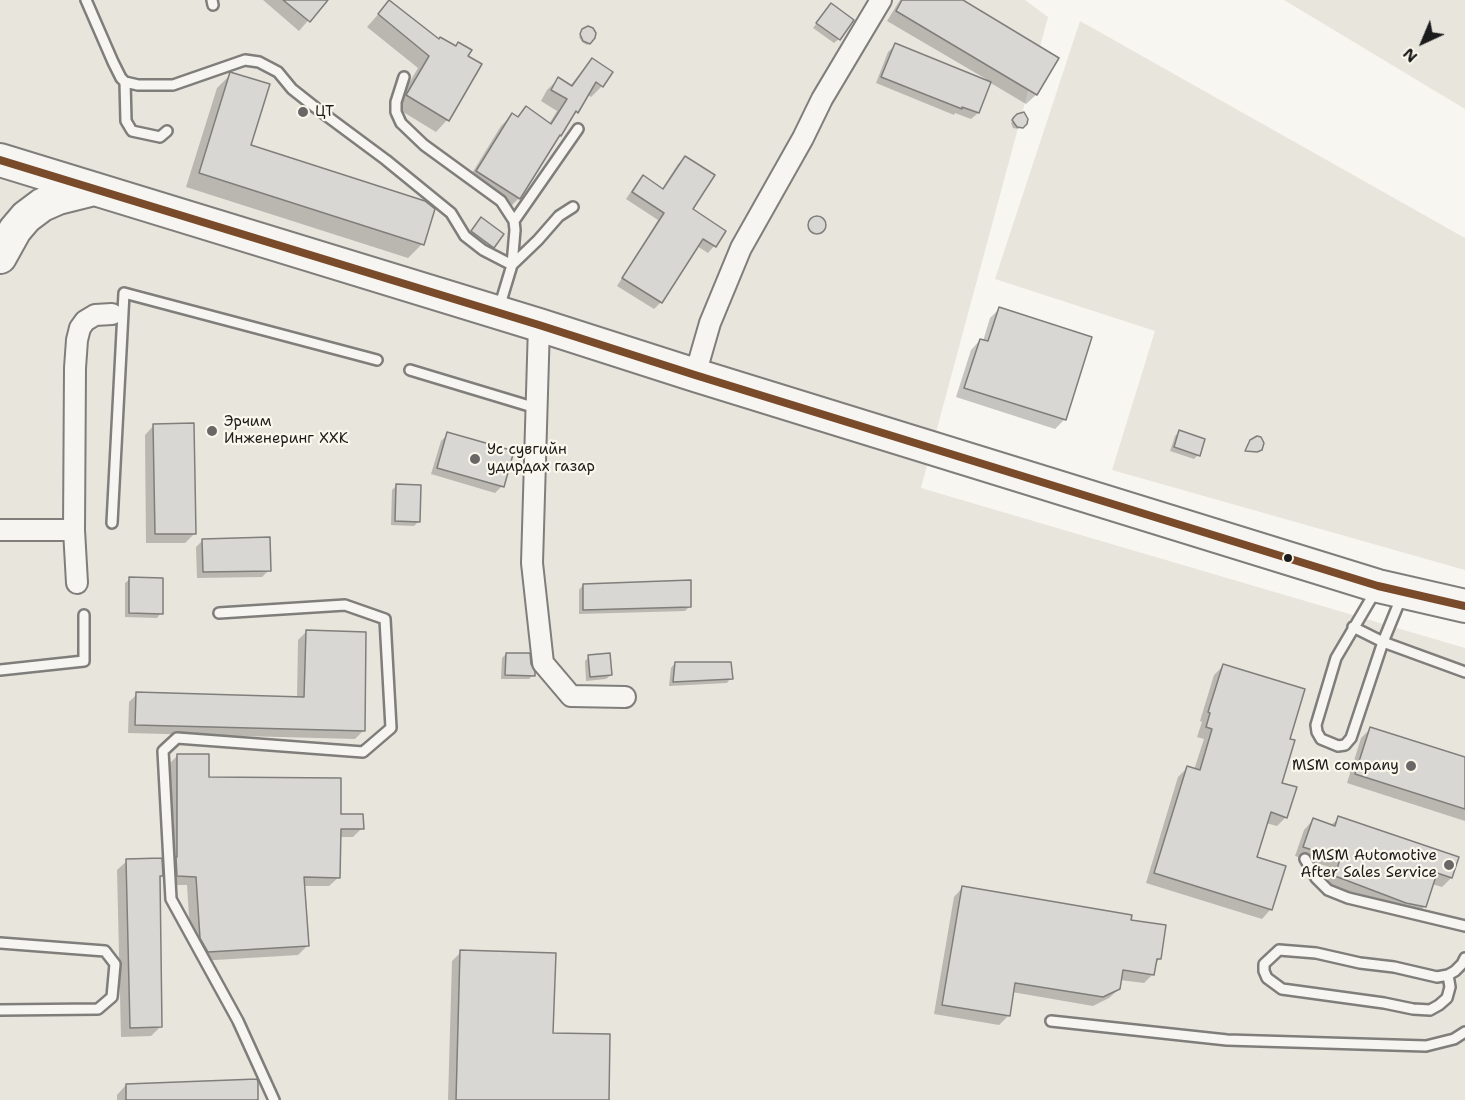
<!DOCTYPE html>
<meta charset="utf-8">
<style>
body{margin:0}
#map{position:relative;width:1465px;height:1100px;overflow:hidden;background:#f8f6f0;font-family:"Shantell Sans",sans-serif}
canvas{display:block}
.north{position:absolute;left:1393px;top:12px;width:60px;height:60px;-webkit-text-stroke:4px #fbf7ec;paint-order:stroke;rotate:224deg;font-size:16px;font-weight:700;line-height:24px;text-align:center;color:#1c1c1c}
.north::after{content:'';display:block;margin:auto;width:21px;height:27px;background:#1c1c1c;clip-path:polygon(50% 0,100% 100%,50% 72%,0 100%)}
</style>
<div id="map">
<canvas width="1465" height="1100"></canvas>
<div class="north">N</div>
</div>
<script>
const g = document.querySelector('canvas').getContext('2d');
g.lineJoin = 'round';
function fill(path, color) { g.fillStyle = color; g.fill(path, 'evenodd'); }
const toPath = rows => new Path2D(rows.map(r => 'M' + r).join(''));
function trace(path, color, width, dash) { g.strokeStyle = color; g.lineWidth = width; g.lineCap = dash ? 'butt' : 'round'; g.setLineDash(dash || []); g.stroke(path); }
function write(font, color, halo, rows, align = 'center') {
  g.font = font + ' "Shantell Sans",sans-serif'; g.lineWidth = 4.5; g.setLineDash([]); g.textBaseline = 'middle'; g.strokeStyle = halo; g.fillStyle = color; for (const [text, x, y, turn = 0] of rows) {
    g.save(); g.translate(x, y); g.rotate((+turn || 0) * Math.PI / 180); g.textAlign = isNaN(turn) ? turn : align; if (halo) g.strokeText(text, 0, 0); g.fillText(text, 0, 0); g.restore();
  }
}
const built = toPath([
 [0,0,1025,0,1048,17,921,488,1465,648,1465,1100,0,1100],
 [1284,0,1465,0,1465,109],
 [1080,21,1465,238,1465,570,1112,470,1155,331,995,279]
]);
const shadow = toPath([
 [263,0,326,0,299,31],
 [900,0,960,0,1057,59,1036,95,1026,104,989,82,978,113,971,119,955,113,954,115,876,83,888,52,895,45,985,81,986,79,887,21],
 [390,1,439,40,447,120,436,132,395,107,418,68,367,27],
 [827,10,839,39,834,43,813,28],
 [582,31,589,43,587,45,582,42,579,37],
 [592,60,602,86,591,97,587,94,577,112,570,119,519,198,508,209,466,183,501,126,512,115,516,118,526,108,549,124,557,111,541,101,547,90,558,79,570,86,582,71],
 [231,74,249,146,422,244,408,258,186,187,217,88],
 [1018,115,1023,126,1018,129,1013,128,1011,123],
 [685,157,691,210,724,232,714,246,708,253,697,246,661,302,654,309,617,286,658,220,626,199,636,184,643,177,662,189,678,164],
 '808 226a8 8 0 1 1 16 0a8 8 0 1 1-16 0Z',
 [477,223,492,247,488,251,468,236],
 [999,309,1065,419,1055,429,956,397,971,350,980,340,983,341,990,318],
 [154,425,194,534,185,543,146,543,145,435],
 [1179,432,1198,455,1194,459,1170,451,1175,436],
 [448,434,502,486,495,493,431,474,441,441],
 [397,485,419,521,414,526,391,525,392,490],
 [203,540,269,570,262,577,197,578,196,547],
 [130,579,161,613,157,618,125,617,125,583],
 [583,585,690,606,685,611,579,614,579,590],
 [306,632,363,731,355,739,128,733,129,702,137,694,297,698,298,640],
 [506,654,533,675,529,679,501,679,502,658],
 [589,657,611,675,606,679,586,681,585,661],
 [675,663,731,678,727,683,669,686,671,668],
 [1223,666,1280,784,1286,817,1277,826,1266,823,1256,858,1271,909,1262,919,1146,883,1178,777,1188,767,1194,770,1204,739,1197,737,1202,722,1200,721,1214,675],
 [1370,729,1465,759,1465,821,1347,783,1361,738],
 [178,755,207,779,339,815,362,828,353,837,339,837,339,877,329,886,304,886,308,945,298,955,199,961,191,948,187,885,168,885,168,765],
 [1339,818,1451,878,1442,887,1432,884,1425,906,1415,916,1326,886,1332,868,1295,856,1304,830,1313,820,1330,826],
 [127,861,161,876,158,879,160,1027,151,1036,121,1037,117,870],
 [963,887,1160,958,1155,963,1153,974,1144,983,1120,980,1119,989,1109,998,1093,1006,1012,992,1008,1016,999,1025,934,1014,954,897],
 [461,952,552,1035,608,1100,448,1100,452,961],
 [126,1085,257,1100,117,1100,117,1095]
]);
const building = toPath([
 [283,0,328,0,310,22,283,0],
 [389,0,439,39,440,37,456,46,458,42,472,50,468,56,482,64,449,121,406,95,429,56,378,14,389,0],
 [902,0,963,0,1059,58,1037,95,896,11,902,0],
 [831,3,854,20,840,40,816,23,831,3],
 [588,26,593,28,596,33,595,38,590,44,583,41,580,34,582,29,588,26],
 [895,43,991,82,979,113,962,107,962,109,881,77,895,43],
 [592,58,613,72,603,87,596,82,578,113,576,111,561,136,560,135,520,199,476,171,512,113,518,117,526,106,551,124,567,99,551,90,558,77,572,86,592,58],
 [230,72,270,84,251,145,425,201,435,209,424,245,199,173,230,72],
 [1024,112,1028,119,1027,124,1023,128,1017,127,1012,120,1014,117,1017,114,1024,112],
 [685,156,715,175,693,209,726,231,716,247,703,239,662,303,622,278,664,213,632,192,643,175,663,189,685,156],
 '808 225a9 9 0 1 1 18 0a9 9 0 1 1-18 0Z',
 [481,217,504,234,494,248,471,231,481,217],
 [999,307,1092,337,1066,420,964,388,980,339,988,341,999,307],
 [194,423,196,534,155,534,153,424,194,423],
 [1179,430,1205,439,1200,456,1174,447,1179,430],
 [447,432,514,451,504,487,437,468,447,432],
 [1257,436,1261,437,1264,443,1262,450,1257,452,1245,451,1250,440,1257,436],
 [396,484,421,485,420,522,395,521,396,484],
 [270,537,271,571,203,572,202,539,270,537],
 [129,577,163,578,163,614,129,613,129,577],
 [691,580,691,607,583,610,583,584,691,580],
 [306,630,366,632,365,731,135,725,136,692,304,697,306,630],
 [506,653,530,653,531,664,535,672,535,676,505,675,506,653],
 [610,653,612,675,590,677,588,655,610,653],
 [675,662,731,662,733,679,673,682,675,662],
 [1223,664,1305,689,1290,739,1295,740,1282,783,1297,787,1287,818,1271,812,1257,857,1286,866,1272,910,1154,873,1187,766,1200,770,1212,729,1206,727,1210,713,1208,712,1223,664],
 [1370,727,1465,757,1465,809,1355,774,1370,727],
 [177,754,209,754,209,777,341,778,341,814,363,814,364,829,341,829,340,878,304,877,309,946,208,952,200,938,196,877,177,876,176,857,177,857,177,754],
 [1338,816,1459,857,1452,878,1437,873,1426,907,1406,903,1335,876,1340,859,1303,847,1313,818,1335,826,1338,816],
 [162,858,163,876,160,876,162,1027,130,1028,126,859,162,858],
 [962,886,1132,915,1131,920,1166,925,1161,959,1157,959,1154,975,1123,970,1120,989,1103,997,1015,983,1010,1016,942,1005,962,886],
 [460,950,556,953,553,1033,610,1034,609,1100,456,1100,460,950],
 [257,1079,258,1082,258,1100,126,1100,126,1084,257,1079]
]);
const service = toPath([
 [86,0,113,62,121,78,125,82,138,85,173,85,245,60,259,62,278,72,292,89,316,108,386,160,451,213,465,236,483,250,512,265,538,240,559,216,573,207],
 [212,0,213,5],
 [404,77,396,102,396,112,401,123,424,145,501,201,514,221,515,230,512,265,499,308],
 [125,82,126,121,132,131,160,137,167,131],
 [514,221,578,129],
 [410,370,536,408],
 [112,523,124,293,377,360],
 [1375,592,1336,658,1316,725,1317,732,1321,739,1338,746,1345,745,1351,738,1383,642,1401,598],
 [219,613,345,605,385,619,391,728,363,752,177,738,163,751,171,899,238,1021,274,1100],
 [1353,627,1383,642,1465,672],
 [0,670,84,661,84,615],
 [1305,859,1316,878,1328,890,1348,898,1465,926],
 [0,943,105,951,115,964,112,997,98,1009,0,1010],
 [1448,975,1450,987,1447,998,1439,1005,1430,1010,1413,1009,1384,1003,1282,989,1267,978,1264,971,1264,964,1279,950,1316,953,1360,963,1394,967,1437,977,1448,975,1455,971,1462,964,1465,958],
 [1051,1021,1227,1040,1426,1046,1454,1039,1465,1032]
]);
const minor = toPath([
 [539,325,532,563,543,663,571,696,625,697],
 [695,375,710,323,741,248,803,138,822,99,881,0],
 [0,530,74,530],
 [77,583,74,530,75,368,77,340,80,328,85,321,95,315,112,314]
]);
const trunk = toPath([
 [0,160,539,325,695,375,1378,586,1465,606],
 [0,257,15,230,26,217,42,205,58,198,94,189]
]);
const bus1 = toPath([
 [0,160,539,325,695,375,1378,586,1465,606]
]);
const markers = [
 [303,112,6,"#696866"],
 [212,431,6,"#696866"],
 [475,459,6,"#696866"],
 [1288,558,5,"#1c1c1c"],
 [1411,766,6,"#696866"],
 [1449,865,6,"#696866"]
];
const poiNames = [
 ["ЦТ",315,112],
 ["Эрчим",224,422],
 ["Инженеринг ХХК",224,439],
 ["Ус сувгийн",487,450],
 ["удирдах газар",487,467],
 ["MSM company",1399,766,"right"],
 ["MSM Automotive",1437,856,"right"],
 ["After Sales Service",1437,873,"right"]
];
fill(built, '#e8e5dd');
fill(shadow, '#0003');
fill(building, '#d9d7d3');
trace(building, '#7f7e7b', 1.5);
trace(service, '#7f7e7b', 14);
trace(minor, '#7f7e7b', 24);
trace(trunk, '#7f7e7b', 36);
trace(service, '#f6f5f1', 9);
trace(minor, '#f6f5f1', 20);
trace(trunk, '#f6f5f1', 32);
trace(bus1, '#7a4b2a', 8);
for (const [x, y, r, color] of markers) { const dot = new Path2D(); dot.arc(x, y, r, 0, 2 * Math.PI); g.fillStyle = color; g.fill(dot); trace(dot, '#fbf7ec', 2); }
write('15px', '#1c1c1c', '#fbf7ec', poiNames, 'left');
</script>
